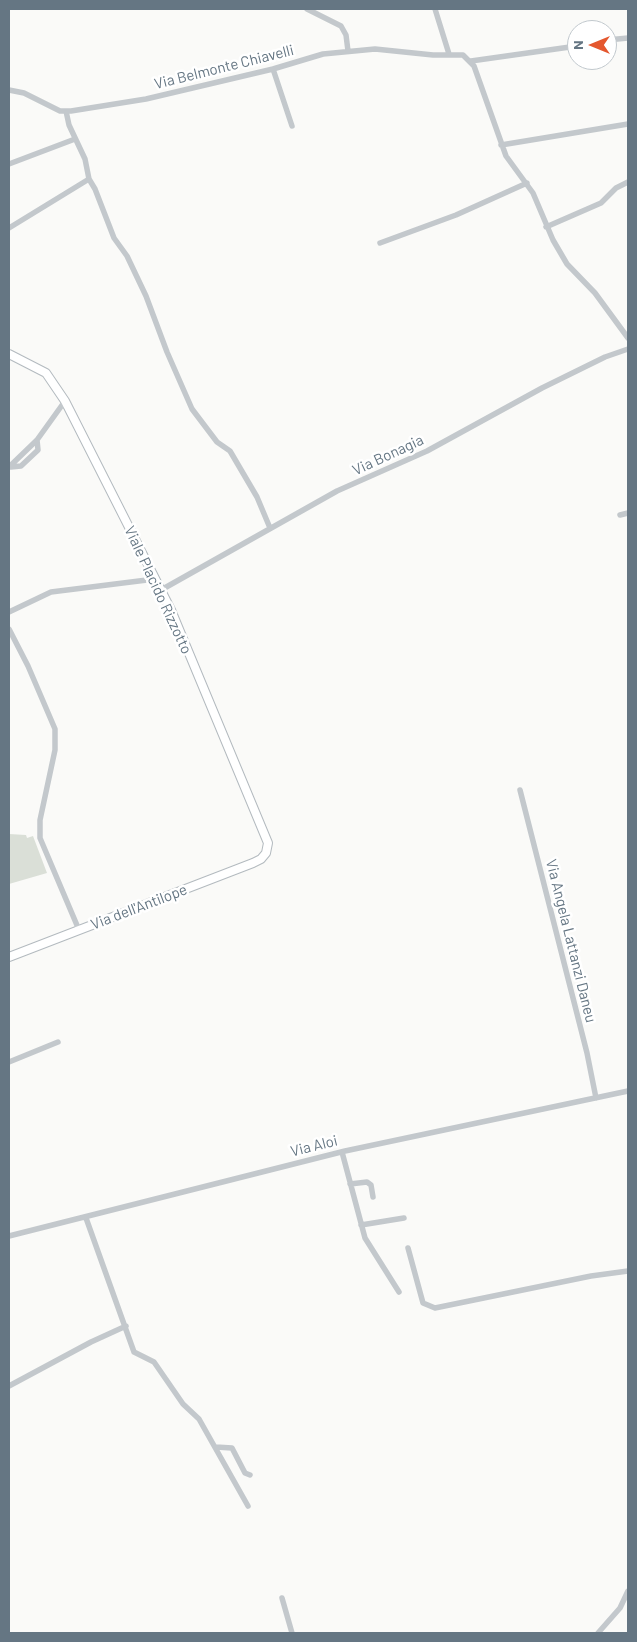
<!DOCTYPE html>
<style>
body{margin:0}
#map{position:relative;width:637px;height:1642px;overflow:hidden;background:#fafaf8;font-family:Barlow,sans-serif}
canvas{display:block}
.frame{position:absolute;inset:0;border:10px solid #657683;pointer-events:none}
.north{position:absolute;left:567px;top:20px;width:50px;height:50px;box-sizing:border-box;background:#fff;border:1px solid #c1c8cd;border-radius:50%;rotate:270deg;font-size:14px;font-weight:700;line-height:20px;text-align:center;color:#657683}
.north::after{content:'';display:block;margin:auto;width:18px;height:22px;background:#e4572e;clip-path:polygon(50% 0,100% 100%,50% 72%,0 100%)}
</style>
<div id="map">
<canvas width="637" height="1642"></canvas>
<div class="frame"></div>
<div class="north">N</div>
</div>
<script>
const g = document.querySelector('canvas').getContext('2d');
g.lineJoin = 'round';
function fill(path, color) { g.fillStyle = color; g.fill(path, 'evenodd'); }
const toPath = rows => new Path2D(rows.map(r => 'M' + r).join(''));
function trace(path, color, width, dash) { g.strokeStyle = color; g.lineWidth = width; g.lineCap = dash ? 'butt' : 'round'; g.setLineDash(dash || []); g.stroke(path); }
function write(font, color, halo, rows, align = 'center') {
  g.font = font + ' Barlow,sans-serif'; g.lineWidth = 5; g.setLineDash([]); g.textBaseline = 'middle'; g.strokeStyle = halo; g.fillStyle = color; for (const [text, x, y, turn = 0] of rows) {
    g.save(); g.translate(x, y); g.rotate((+turn || 0) * Math.PI / 180); g.textAlign = isNaN(turn) ? turn : align; if (halo) g.strokeText(text, 0, 0); g.fillText(text, 0, 0); g.restore();
  }
}
const green = toPath([
 [9,834,26,835,27,838,33,836,47,873,9,884]
]);
const street = toPath([
 [307,9,341,26,346,35,348,51],
 [435,9,449,54],
 [607,40,628,38],
 [471,61,577,46],
 [273,69,292,126],
 [9,90,24,93,60,111,71,111,146,99,273,69,323,54,375,49,433,55,463,55,474,66,506,156,533,193,553,240,567,264,595,293,628,338],
 [66,111,69,125,85,159,89,179,95,189,114,238,127,256,146,296,167,352,192,409,217,442,230,451,257,497,270,528],
 [501,145,628,124],
 [9,164,75,139],
 [546,227,601,203,616,188,628,182],
 [9,228,89,179],
 [380,243,456,215,527,183],
 [9,467,37,440,65,401],
 [11,467,21,466,38,450,37,440],
 [620,515,628,513],
 [161,590,337,491,427,451,542,388,605,357,628,349],
 [9,612,51,592,155,579],
 [9,629,28,666,55,729,55,750,40,820,40,838,79,930],
 [520,790,587,1053,596,1098],
 [9,1062,58,1042],
 [342,1152,365,1238,399,1292],
 [350,1184,367,1182,371,1185,373,1197],
 [86,1218,134,1352,154,1362,183,1404,199,1419,248,1506],
 [361,1225,404,1218],
 [9,1236,345,1151,628,1091],
 [408,1248,423,1303,435,1308,591,1276,628,1271],
 [9,1386,91,1342,126,1326],
 [216,1447,232,1448,245,1473,250,1475],
 [282,1598,292,1633],
 [598,1633,620,1608,628,1591]
]);
const secondary = toPath([
 [9,354,46,373,65,401,171,610,268,843,266,853,261,859,253,863,9,957]
]);
const streetNames = [
 ["Via Belmonte Chiavelli",224,67,-14],
 ["Via Bonagia",388,455,-25],
 ["Viale Placido Rizzotto",158,590,65],
 ["Via dell'Antilope",139,907,-21],
 ["Via Angela Lattanzi Daneu",571,941,76],
 ["Via Aloi",314,1146,-14]
];
fill(green, '#dadfd7');
trace(secondary, '#b3babf', 10);
trace(street, '#c3c8cc', 5.5);
trace(secondary, '#fff', 8);
write('15px', '#657683', '#fff', streetNames);
</script>
